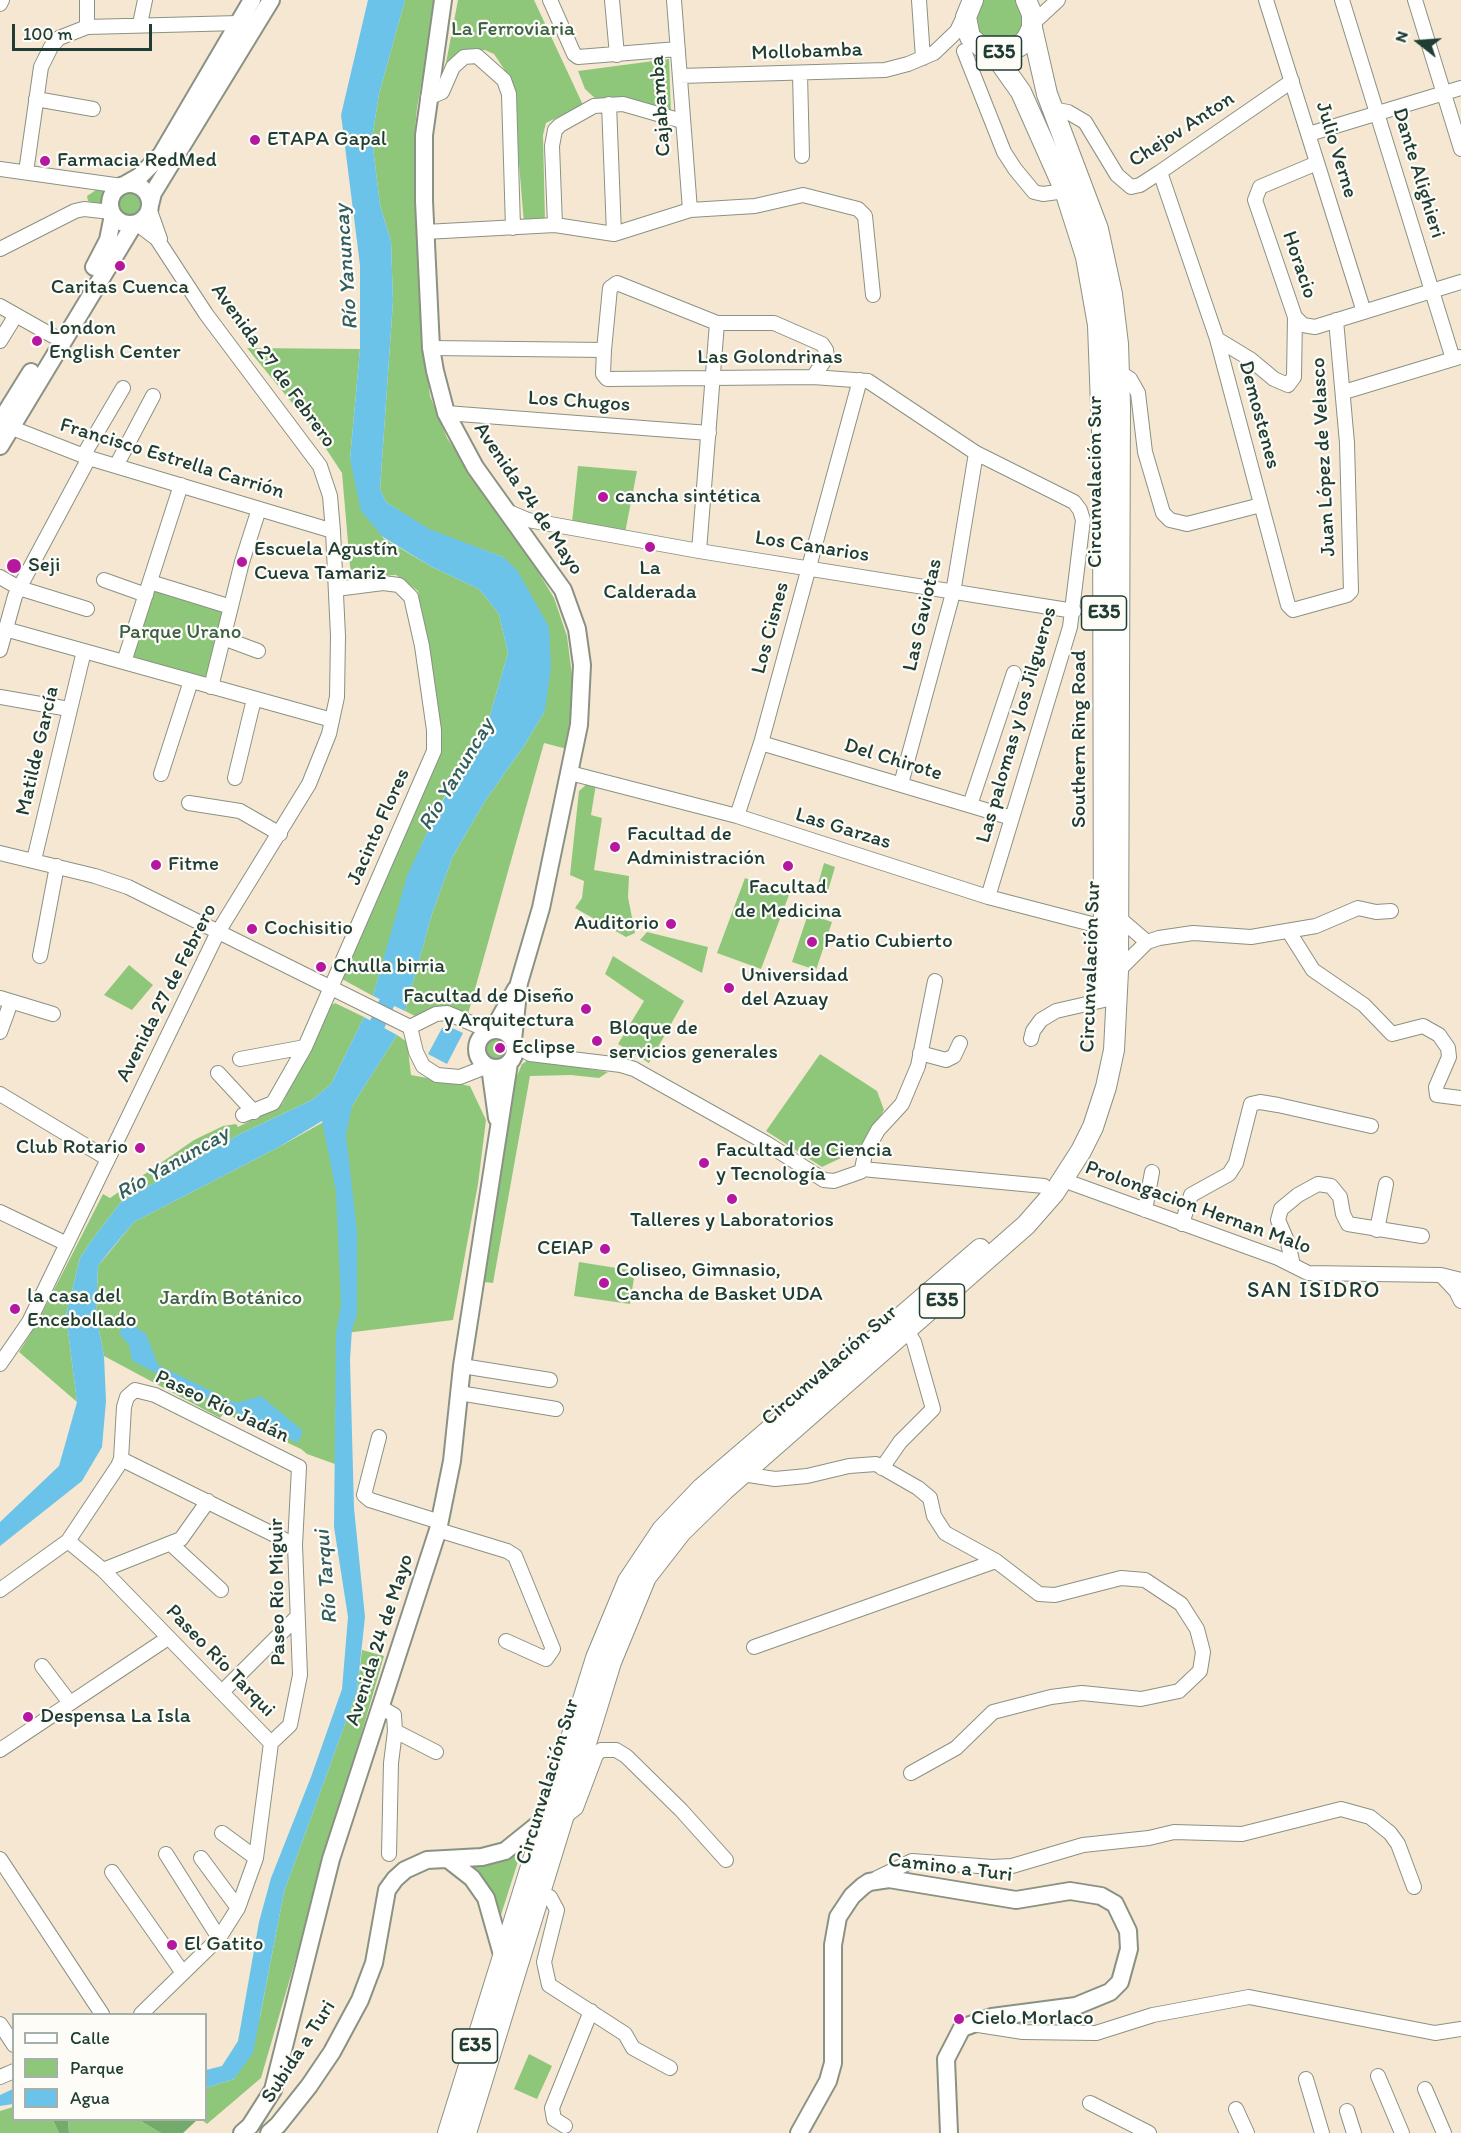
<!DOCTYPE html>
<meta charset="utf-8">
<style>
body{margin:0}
#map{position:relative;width:1461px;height:2133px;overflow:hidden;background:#f6e7d2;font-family:Itim,sans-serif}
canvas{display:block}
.legend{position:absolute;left:12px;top:2013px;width:195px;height:108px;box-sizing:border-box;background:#fdfcf7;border:2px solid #a4b0a9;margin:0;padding:8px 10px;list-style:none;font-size:18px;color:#1f3d34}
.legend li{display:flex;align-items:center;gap:12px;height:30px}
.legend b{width:30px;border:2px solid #a4b0a9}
.north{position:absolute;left:1389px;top:12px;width:60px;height:60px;-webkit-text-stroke:4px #fdfcf7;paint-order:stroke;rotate:287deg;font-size:16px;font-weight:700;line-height:24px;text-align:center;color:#1f3d34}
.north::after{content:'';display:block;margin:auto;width:21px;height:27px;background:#1f3d34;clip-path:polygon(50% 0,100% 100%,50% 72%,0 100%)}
.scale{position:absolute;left:12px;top:24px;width:140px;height:27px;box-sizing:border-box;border:3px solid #1f3d34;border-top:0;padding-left:8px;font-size:18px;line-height:21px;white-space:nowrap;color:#1f3d34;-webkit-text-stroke:4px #fdfcf7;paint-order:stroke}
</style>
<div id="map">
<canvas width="1461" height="2133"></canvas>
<ul class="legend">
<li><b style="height:8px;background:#fff"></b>Calle</li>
<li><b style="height:16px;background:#8fc77a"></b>Parque</li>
<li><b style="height:16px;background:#6cc3e9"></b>Agua</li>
</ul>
<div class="north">N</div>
<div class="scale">100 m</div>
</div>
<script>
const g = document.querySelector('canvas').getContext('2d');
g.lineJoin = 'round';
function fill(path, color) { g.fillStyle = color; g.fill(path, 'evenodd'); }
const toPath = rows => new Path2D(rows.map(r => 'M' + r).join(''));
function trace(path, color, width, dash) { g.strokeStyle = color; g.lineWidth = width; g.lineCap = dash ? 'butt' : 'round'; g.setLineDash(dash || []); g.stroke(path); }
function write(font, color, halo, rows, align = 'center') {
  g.font = font + ' Itim,sans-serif'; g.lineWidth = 4.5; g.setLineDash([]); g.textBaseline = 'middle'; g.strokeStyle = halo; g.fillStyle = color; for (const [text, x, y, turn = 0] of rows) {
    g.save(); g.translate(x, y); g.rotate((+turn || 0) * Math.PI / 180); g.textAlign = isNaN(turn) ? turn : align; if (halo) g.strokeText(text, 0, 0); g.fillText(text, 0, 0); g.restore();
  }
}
const green = toPath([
 [405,0,436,0,417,108,414,139,423,338,430,396,447,438,525,550,554,598,567,636,574,691,567,749,544,743,468,1014,438,1007,415,1016,405,1011,432,914,453,856,485,801,524,746,545,711,503,557,429,530,386,502,380,489,393,301,391,241,380,205,372,139,379,94],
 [458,0,534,0,583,105,546,123,543,135,545,222,524,223,512,81,494,54,485,50,472,50,445,68],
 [981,0,1016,0,1020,4,1025,21,1019,37,1004,46,980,39,973,15],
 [669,59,671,113,632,99,597,100,585,89,578,71],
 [102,186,107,188,103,205,88,201,87,196],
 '113 204a16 16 0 1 1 32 0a16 16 0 1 1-32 0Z',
 [247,348,360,349,350,459,383,538,432,567,479,589,499,614,508,653,488,722,438,808,408,876,373,996,342,979,442,750,418,591,396,575,351,577,342,473,311,426],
 [578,466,637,471,625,533,572,522],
 [154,586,229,611,206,681,131,656],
 [588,783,596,784,591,815,602,818,594,870,629,876,628,897,635,933,626,937,575,908,582,898,584,881,570,875,579,791],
 [824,863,835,867,827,894,816,891],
 [745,878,789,895,761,969,717,953],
 [808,914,832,922,816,970,792,962],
 [647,932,708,947,702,973,640,940],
 [613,956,684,1001,649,1063,618,1044,644,1001,605,974],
 [129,965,153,985,132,1010,104,995],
 [335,1003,364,1017,331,1084,312,1100,240,1134,121,1202,91,1241,80,1258,66,1315,77,1402,19,1352,37,1323,103,1194,110,1198,194,1140,223,1126,236,1124,238,1127,282,1104,330,1006],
 [397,1035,407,1042,411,1075,470,1086,486,1120,478,1184,453,1320,337,1334,335,1464,307,1454,301,1449,224,1413,220,1418,104,1356,96,1314,98,1266,134,1222,279,1147,352,1106],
 '484 1049a13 13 0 1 1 26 0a13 13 0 1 1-26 0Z',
 [820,1054,877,1091,884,1110,862,1148,822,1167,766,1131],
 [530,1059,608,1072,599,1078,571,1075,530,1076,493,1283,484,1282,516,1078,522,1064],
 [579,1262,635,1271,630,1304,574,1296],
 [362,1650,384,1656,261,2078,207,2124,202,2120,206,2120,206,2088,234,2079,260,2017,284,1892,357,1691],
 [523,1846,499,1921,467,1864],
 [529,2054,552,2066,537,2099,514,2089],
 [13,2107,14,2120,53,2120,59,2133,0,2133,0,2111],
 [68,2120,139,2120,161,2133,69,2133]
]);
const forest = toPath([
 [53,2120,68,2120,69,2133,59,2133],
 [139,2120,197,2120,183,2133,161,2133]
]);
const water = toPath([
 [368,0,405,0,379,94,372,139,380,205,391,241,393,301,380,489,386,502,429,529,503,557,517,570,549,627,551,667,545,711,524,746,485,801,453,856,432,914,405,1011,373,996,407,876,438,809,488,722,508,653,499,614,479,589,432,567,383,537,361,511,350,459,360,349,360,265,341,115],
 [364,1017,397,1035,352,1106,346,1135,357,1231,357,1315,352,1329,350,1360,354,1508,365,1617,357,1691,284,1892,253,2053,234,2079,206,2088,206,2070,222,2066,238,2041,259,1922,271,1878,311,1777,342,1689,348,1617,334,1527,336,1334,341,1304,336,1191,322,1121,279,1147,134,1222,108,1253,98,1266,96,1314,104,1356,106,1401,102,1447,82,1481,0,1546,0,1522,59,1466,77,1402,66,1315,80,1258,91,1241,121,1202,240,1134,312,1100,331,1084],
 [448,1026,463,1033,447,1064,428,1054,442,1028],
 [127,1321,146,1334,158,1365,236,1403,261,1396,303,1431,298,1443,138,1364,132,1360,129,1345,119,1333],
 [13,2089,13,2104,0,2106,0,2095]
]);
const river = toPath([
 [369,1043,396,982]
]);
const minor = toPath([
 [87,0,87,27],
 [550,0,574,54,578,57,678,49],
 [612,0,617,55],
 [674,0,690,210],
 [919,0,923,58],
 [1266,0,1364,312],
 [1342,0,1453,359],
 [1415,0,1461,149],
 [0,4,2,0],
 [140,24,145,0],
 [1032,24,1058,0],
 [964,51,1004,152,1015,169,1034,192,1043,194,1065,191],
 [800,74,802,156],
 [680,76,885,70,908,64,934,53,957,31,966,12],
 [428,98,442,92,453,67,464,57,477,56,504,80,509,94,513,228],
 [36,99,93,109],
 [609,104,614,234],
 [1052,109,1068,112,1085,122,1117,175,1131,187,1140,185,1160,172,1292,81],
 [1309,134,1461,88],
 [1317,163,1260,187,1255,200,1295,317,1303,325,1315,327,1461,282],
 [0,169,122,186],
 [26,172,41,67,51,47,59,38,87,27,239,23],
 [1160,172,1217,339,1288,605,1293,610,1347,595,1351,591,1347,443,1336,320],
 [149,208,160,239],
 [555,225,552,146,555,130,560,125,594,106,623,104,682,121],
 [425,232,555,225,614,234,690,210,755,206,803,195,858,209,865,216,873,295],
 [0,249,75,211,84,209,111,212],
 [0,306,53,336],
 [1217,339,1250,359,1274,379,1288,385,1294,377,1295,317],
 [0,341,16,315],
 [431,348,604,350,603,374,607,379,813,377,868,381,976,453,1074,502,1080,510,1083,520,1070,627,988,897],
 [604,350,610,288,617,283,717,323,774,323,822,344,826,350,827,357,813,377],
 [1119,372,1130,379,1138,393,1145,452,1163,513,1170,520,1187,524,1261,505],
 [1344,392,1460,357],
 [446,413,709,433],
 [2,424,89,458,333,531],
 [83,456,123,388],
 [116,466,153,396],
 [509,512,528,520,699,551,1074,611],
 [699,551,717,323],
 [0,577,19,588,87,609],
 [104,580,146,595],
 [150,582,231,607],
 [5,629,332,720],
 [223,638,258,651],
 [0,650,15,596,89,458],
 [124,662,181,485],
 [211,687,242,562,259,509],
 [0,697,69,709],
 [761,743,1012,818],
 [570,773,737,816,988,897,1103,927],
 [161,774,191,681],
 [235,778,254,699],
 [901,784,953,593,976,453],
 [189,803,240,811,280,834],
 [970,805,1014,673],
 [737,816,761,743,860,380],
 [0,853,95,876,128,887,410,1027,436,1014,447,1013,490,1031],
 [34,860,84,651],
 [1118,917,1147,942],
 [1289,932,1313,970,1364,1005,1392,1034,1423,1026,1439,1035,1448,1048,1449,1057,1436,1087,1437,1095,1461,1098],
 [40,956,57,866],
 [1118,971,1147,942,1159,938,1193,933,1251,937,1316,926,1358,908,1376,912,1391,911],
 [0,998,53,1014],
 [410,1027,416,1052,423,1066,437,1075,460,1077,488,1066],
 [0,1032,11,1002],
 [1031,1039,1033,1031,1041,1020,1056,1011,1104,1000],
 [515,1045,530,1054,621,1065,634,1069,766,1143,824,1180,834,1181,860,1172,862,1169,1044,1186],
 [920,1053,946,1060,954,1056,960,1043],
 [240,1059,305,1047],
 [218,1073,254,1112],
 [0,1094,108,1159],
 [243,1115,273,1103,305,1047,434,751,434,730,422,646,411,597,399,585,383,583,336,589],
 [862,1169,865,1154,878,1130,902,1104,918,1066,935,981],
 [1063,1180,1278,1258,1308,1273,1441,1275,1461,1280],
 [1145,1210,1152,1172],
 [0,1212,67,1244],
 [1182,1224,1191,1195,1229,1174,1236,1163,1251,1104,1260,1102,1278,1105,1371,1126],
 [1377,1230,1386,1184],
 [1293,1265,1288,1243,1278,1220,1281,1209,1298,1195,1318,1184,1331,1186,1340,1197,1343,1214,1348,1224,1422,1236],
 [1441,1275,1456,1291,1461,1301],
 [0,1364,29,1322,218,932,309,784,329,734,337,697,338,636,333,531,330,496,320,466,206,314,157,239,136,223],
 [462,1366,550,1380],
 [459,1393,556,1409],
 [379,1437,364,1495,370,1500,440,1522],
 [121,1459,295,1545],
 [882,1468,900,1442,933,1409,914,1342,907,1331],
 [742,1474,775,1479,807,1476,849,1466,876,1464,918,1488,930,1498,934,1516,945,1533,996,1561,1039,1594,1055,1595,1121,1578,1145,1580,1181,1604,1197,1629,1203,1652,1200,1671,1179,1691,1141,1699,1082,1693,1051,1697,993,1712,956,1748,911,1773],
 [438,1530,507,1551,515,1556,553,1649,546,1659,506,1641],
 [68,1541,103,1570,271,1743],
 [171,1544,221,1590],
 [103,1570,181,1539,208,1501],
 [0,1590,68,1541,118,1466,121,1459,124,1407,127,1397,135,1390,155,1395,299,1467,295,1545,300,1675,290,1725,271,1743],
 [754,1647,996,1561],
 [42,1666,70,1703],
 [223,1691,297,1617],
 [382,1708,394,1715,395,1731,391,1763,389,1854],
 [395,1731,436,1752],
 [0,1750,168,1638],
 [567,1815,576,1808,596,1755,601,1750,616,1750,626,1756,681,1810,726,1860],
 [222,1833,256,1858],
 [166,1854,219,1938],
 [201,1858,238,1908],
 [0,1859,102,2014],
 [112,1872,183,1973],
 [877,1878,912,1861,992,1867,1012,1866,1083,1845,1149,1838,1174,1832,1242,1834,1341,1809,1370,1817,1390,1833,1398,1844,1414,1887],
 [539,1892,550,1897,557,1910,544,1962,549,1985,625,2034,633,2048,670,2068],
 [141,2014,219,1938,238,1908,256,1858,271,1743],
 [0,2024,14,2045],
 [972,2024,1023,2032,1096,2033,1153,2015,1249,1997,1435,2033,1461,2029],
 [1378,2076,1402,2133],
 [0,2077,14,2071],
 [1306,2079,1322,2133],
 [1425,2089,1444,2133],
 [1090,2103,1149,2133],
 [1236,2109,1247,2133],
 [1347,2111,1354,2133],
 [565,2126,554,2119,552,2108,591,2011]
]);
const major = toPath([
 [443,0,424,135,424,201,431,348,435,371,446,413,475,467,563,590,577,629,582,665,579,725,541,908,519,983,513,1040],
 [126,184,140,176,161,155,252,0],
 '110 204a20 20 0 1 1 40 0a20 20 0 1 1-40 0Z',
 [150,205,153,193,271,0],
 [94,267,108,240,113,215],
 [0,422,31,372],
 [0,446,134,224],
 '477 1049a19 19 0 1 1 38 0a19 19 0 1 1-38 0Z',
 [493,1030,516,989],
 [490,1067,497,1118],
 [449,1860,472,1878,486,1898,503,1958],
 [242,2133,250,2126,273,2090,331,1859,438,1530,452,1461,462,1366,509,1063],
 [269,2133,278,2125,309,2086,332,2052,360,2000,374,1963,387,1890,395,1879,405,1870,427,1860,482,1857,505,1851,546,1818],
 [799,2133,828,2081,833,2063,833,1945,838,1917,852,1896,863,1886,869,1882,889,1879,1016,1900,1070,1891,1101,1896,1115,1904,1128,1931,1129,1949,1120,1982,1110,1992,1076,2006,992,2017,962,2028,946,2059,949,2133]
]);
const highway = toPath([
 [973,0,966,17,970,37,986,51,1000,53,1020,46,1027,38,1032,28,1032,14,1026,0],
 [989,52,999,61,1021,92,1065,191,1086,257,1098,325,1103,458,1104,987],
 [448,2133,596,1658,628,1581,662,1530,702,1488,980,1249],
 [466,2133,611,1662,646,1577,681,1532,724,1490,1026,1225,1054,1193,1081,1151,1093,1127,1106,1087,1114,1050,1118,971,1120,406,1118,344,1112,294,1098,229,1047,94,1032,28]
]);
const markers = [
 [255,140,6,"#b5179e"],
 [45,161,6,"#b5179e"],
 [120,266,6,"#b5179e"],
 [37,341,6,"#b5179e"],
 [603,497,6,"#b5179e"],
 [650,547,6,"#b5179e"],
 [242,562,6,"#b5179e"],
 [14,566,8,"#b5179e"],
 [615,847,6,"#b5179e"],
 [156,865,6,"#b5179e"],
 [788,866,6,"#b5179e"],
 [671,924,6,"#b5179e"],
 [252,929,6,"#b5179e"],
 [812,942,6,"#b5179e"],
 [321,967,6,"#b5179e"],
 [729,988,6,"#b5179e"],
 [586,1009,6,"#b5179e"],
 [597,1041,6,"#b5179e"],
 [500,1048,6,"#b5179e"],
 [140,1148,6,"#b5179e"],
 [704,1163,6,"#b5179e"],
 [732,1199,6,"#b5179e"],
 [605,1249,6,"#b5179e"],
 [604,1283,6,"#b5179e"],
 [15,1309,6,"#b5179e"],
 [28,1717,6,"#b5179e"],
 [172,1945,6,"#b5179e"],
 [959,2019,6,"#b5179e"]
];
const shields = [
 [999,53,45],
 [1104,613,45],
 [942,1301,45],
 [475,2046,45]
];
const shieldNames = [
 ["E35",999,53],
 ["E35",1104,613],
 ["E35",942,1301],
 ["E35",475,2046]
];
const parkNames = [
 ["La Ferroviaria",513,30],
 ["Parque Urano",180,633],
 ["Jardín Botánico",231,1299]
];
const streetNames = [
 ["Mollobamba",807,52,-2],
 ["Cajabamba",661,106,-94],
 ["Chejov Anton",1182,130,-33],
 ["Julio Verne",1336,150,73],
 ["Dante Alighieri",1418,173,73],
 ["Horacio",1299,265,71],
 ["Las Golondrinas",770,358],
 ["Avenida 27 de Febrero",273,366,54],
 ["Los Chugos",579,402,4],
 ["Demostenes",1259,415,75],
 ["Juan López de Velasco",1324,457,-93],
 ["Francisco Estrella Carrión",172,459,17],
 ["Circunvalación Sur",1096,482,-90],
 ["Avenida 24 de Mayo",528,499,56],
 ["Los Canarios",812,547,9],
 ["Las Gaviotas",923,615,-77],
 ["Los Cisnes",771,628,-75],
 ["Las palomas y los Jilgueros",1017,725,-74],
 ["Southern Ring Road",1080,739,-90],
 ["Matilde García",38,751,-77],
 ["Del Chirote",893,760,17],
 ["Jacinto Flores",379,827,-66],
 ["Las Garzas",843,829,17],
 ["Circunvalación Sur",1091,967,-88],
 ["Avenida 27 de Febrero",167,993,-63],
 ["Prolongacion Hernan Malo",1198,1208,20],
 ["Circunvalación Sur",830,1366,-41],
 ["Paseo Río Jadán",222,1407,25],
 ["Paseo Río Miguir",278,1592,-91],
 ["Avenida 24 de Mayo",380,1640,-72],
 ["Paseo Río Tarqui",220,1661,46],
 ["Circunvalación Sur",548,1782,-73],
 ["Camino a Turi",950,1868,7],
 ["Subida a Turi",299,2052,-57]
];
const poiNames = [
 ["ETAPA Gapal",267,140],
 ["Farmacia RedMed",57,161],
 ["Caritas Cuenca",120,288,"center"],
 ["London",49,329],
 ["English Center",49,353],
 ["cancha sintética",615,497],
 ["Escuela Agustín",254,550],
 ["Cueva Tamariz",254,574],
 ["Seji",28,566],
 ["La",650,569,"center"],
 ["Calderada",650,593,"center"],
 ["Facultad de",627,835],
 ["Administración",627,859],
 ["Fitme",168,865],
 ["Facultad",788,888,"center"],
 ["de Medicina",788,912,"center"],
 ["Auditorio",659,924,"right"],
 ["Cochisitio",264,929],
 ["Patio Cubierto",824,942],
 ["Chulla birria",333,967],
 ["Universidad",741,976],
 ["del Azuay",741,1000],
 ["Facultad de Diseño",574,997,"right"],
 ["y Arquitectura",574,1021,"right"],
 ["Bloque de",609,1029],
 ["servicios generales",609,1053],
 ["Eclipse",512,1048],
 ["Club Rotario",128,1148,"right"],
 ["Facultad de Ciencia",716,1151],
 ["y Tecnología",716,1175],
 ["Talleres y Laboratorios",732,1221,"center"],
 ["CEIAP",593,1249,"right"],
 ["Coliseo, Gimnasio,",616,1271],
 ["Cancha de Basket UDA",616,1295],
 ["la casa del",27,1297],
 ["Encebollado",27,1321],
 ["Despensa La Isla",40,1717],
 ["El Gatito",184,1945],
 ["Cielo Morlaco",971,2019]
];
const waterNames = [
 ["Río Yanuncay",347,267,-94],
 ["Río Yanuncay",457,775,-59],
 ["Río Yanuncay",173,1164,-30],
 ["Río Tarqui",327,1577,-95]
];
const neighbourhoodNames = [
 ["SAN ISIDRO",1314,1291]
];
fill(green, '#8fc77a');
fill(forest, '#73ac6a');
fill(water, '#6cc3e9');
trace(river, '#6cc3e9', 16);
trace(minor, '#8a9283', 16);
trace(major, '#8a9283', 20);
trace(highway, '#8a9283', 22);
trace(minor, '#fff', 14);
trace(major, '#fff', 16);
trace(highway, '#fff', 20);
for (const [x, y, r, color] of markers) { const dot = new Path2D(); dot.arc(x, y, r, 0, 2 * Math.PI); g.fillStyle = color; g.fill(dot); trace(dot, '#fdfcf7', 2); }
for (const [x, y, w] of shields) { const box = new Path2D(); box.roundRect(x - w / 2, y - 17, w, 34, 4.5); g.fillStyle = '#fdfcf7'; g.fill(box); trace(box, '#1f3d34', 1.5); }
write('bold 20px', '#1f3d34', null, shieldNames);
write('21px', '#3b6046', '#fdfcf7', parkNames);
write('21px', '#1f3d34', '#fdfcf7', streetNames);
write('21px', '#1f3d34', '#fdfcf7', poiNames, 'left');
write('italic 22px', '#325e61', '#fdfcf7', waterNames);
g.letterSpacing = '1.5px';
write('22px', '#1f3d34', '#fdfcf7', neighbourhoodNames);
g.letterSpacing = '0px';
</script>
